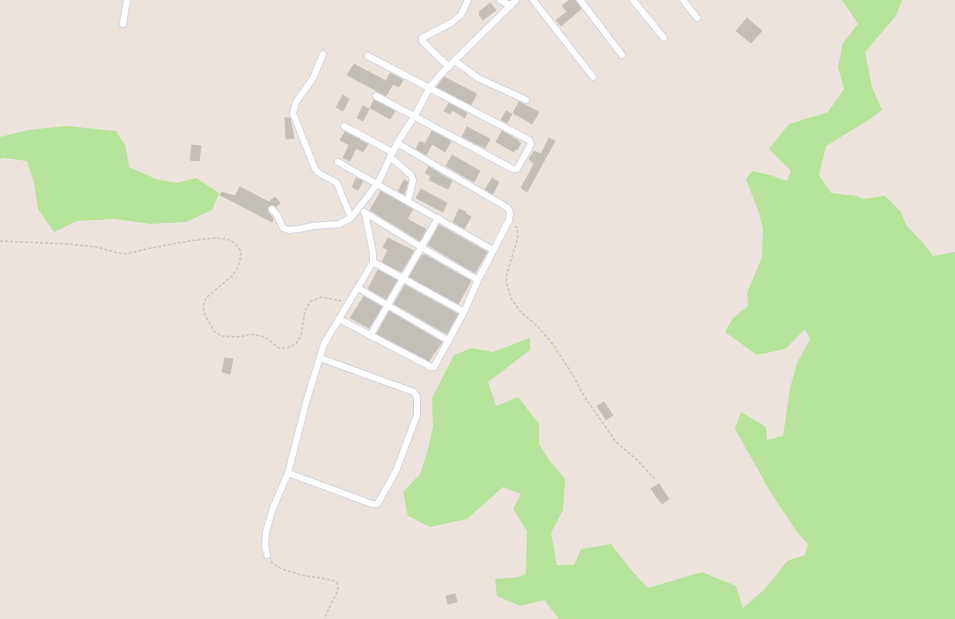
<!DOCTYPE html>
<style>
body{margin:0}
canvas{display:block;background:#ece4dc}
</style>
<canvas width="955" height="619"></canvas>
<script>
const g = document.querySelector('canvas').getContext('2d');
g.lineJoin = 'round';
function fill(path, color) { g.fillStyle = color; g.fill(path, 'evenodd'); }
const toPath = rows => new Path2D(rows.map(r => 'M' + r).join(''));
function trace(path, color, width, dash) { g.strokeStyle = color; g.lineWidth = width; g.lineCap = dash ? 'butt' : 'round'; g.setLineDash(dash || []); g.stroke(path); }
const green = toPath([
 [842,0,902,0,896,16,865,52,872,87,882,110,870,119,826,146,819,175,831,193,857,196,863,199,885,196,901,212,906,225,923,243,933,256,955,252,955,619,559,619,544,600,520,606,497,596,495,579,517,577,526,574,527,531,513,509,521,494,503,487,467,519,430,527,408,516,403,492,420,474,427,453,433,427,432,398,454,355,472,348,493,352,530,338,530,350,488,382,496,406,518,397,539,424,539,444,549,460,565,479,563,510,551,533,557,565,574,565,581,549,611,544,632,571,648,588,702,572,736,586,743,608,765,589,787,561,805,555,808,544,797,532,771,493,735,429,741,412,766,427,767,440,783,436,790,388,797,363,810,339,805,329,785,349,757,355,725,332,733,318,748,306,747,293,762,257,763,229,759,213,746,179,752,171,770,175,787,181,791,171,769,149,789,124,828,112,844,89,838,67,843,43,858,24],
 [67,126,116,131,126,147,129,167,156,179,177,183,196,178,219,193,212,210,186,222,151,224,114,219,77,221,54,232,38,209,34,183,27,161,4,158,0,159,0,137,28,130]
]);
const building = toPath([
 [569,0,576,0,581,9,561,26,556,20,567,12,562,6,569,0],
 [490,3,496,10,483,20,479,15,480,14,479,12,490,3],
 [747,18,762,31,751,43,736,31,747,18],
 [354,64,386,81,390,73,403,80,399,87,393,84,386,96,347,75,354,64],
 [444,77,477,94,471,105,437,87,444,77],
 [343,95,349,99,343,111,336,107,343,95],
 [374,100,395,111,390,119,370,108,374,100],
 [519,102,539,112,532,124,513,113,519,102],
 [449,103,467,113,465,118,452,110,450,114,444,111,449,103],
 [363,106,369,109,363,121,357,118,363,106],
 [506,111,512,114,507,123,501,120,506,111],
 [285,118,290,118,294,138,286,139,285,118],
 [467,127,490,139,485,148,462,137,467,127],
 [432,131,451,141,445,152,432,144,426,155,416,149,420,141,425,144,432,131],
 [502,131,519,141,518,142,521,143,517,150,515,149,514,152,496,142,502,131],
 [345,132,368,144,363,152,356,148,350,161,343,158,349,145,340,140,345,132],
 [549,138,555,141,527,192,521,188,534,164,529,159,534,151,541,154,549,138],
 [192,145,201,146,199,161,190,160,192,145],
 [452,155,480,171,474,182,446,166,452,155],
 [429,167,452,181,448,189,429,180,431,176,425,173,429,167],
 [356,178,363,181,358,190,352,187,356,178],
 [492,178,499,182,493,194,485,190,492,178],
 [404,180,408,182,404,194,398,191,404,180],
 [240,187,269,202,275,197,280,203,276,207,272,205,268,207,268,212,273,218,272,222,220,195,222,192,235,196,240,187],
 [421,189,447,203,443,212,416,198,421,189],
 [381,191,413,209,407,219,426,229,420,241,370,210,381,191],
 [459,209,466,212,465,213,471,217,464,229,453,222,459,209],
 [439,225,487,252,475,273,428,245,439,225],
 [388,238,414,251,401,272,382,262,388,250,383,247,388,238],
 [422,255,425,256,425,255,471,281,458,304,409,277,422,255],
 [378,270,397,280,386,299,368,289,378,270],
 [405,285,458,314,447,334,394,304,405,285],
 [364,296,382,307,369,328,350,318,364,296],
 [389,311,442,342,429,361,377,334,389,311],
 [225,358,233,359,230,374,222,372,225,358],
 [604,402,613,415,606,420,597,406,604,402],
 [659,484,669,499,662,504,651,489,659,484],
 [455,594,457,602,448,604,446,596,455,594]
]);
const path = toPath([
 [515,226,517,228,518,237,507,273,506,282,512,300,520,311,538,327,552,343,574,377,584,396,616,442,636,459,655,479],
 [0,241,69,244,97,247,118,253,127,254,146,249,189,241,214,238,227,239,235,243,240,250,241,256,238,267,232,276,206,298,203,306,205,315,214,331,221,336,240,337,251,334,265,337,279,348,287,348,296,344,301,335,305,311,311,301,322,297,341,301],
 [271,561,273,564,282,569,301,575,332,580,337,583,338,590,324,619]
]);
const street = toPath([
 [500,0,511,6],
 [533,0,593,77],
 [580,0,622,55],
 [633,0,664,38],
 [683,0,697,18],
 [123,24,127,0],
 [323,54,313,78,296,102,293,113,315,169,319,173,337,183,351,218],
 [368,56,529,140,531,144,517,169,513,169,376,96],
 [455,61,478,78,526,100],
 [449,67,422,41,422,38,451,23,461,15,468,0],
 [344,126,392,152],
 [390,157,411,175,413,180,408,201],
 [338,162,493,250],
 [272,209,277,215,283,228,289,230,299,229,313,226,339,224,351,218,378,183,397,143,414,117,430,87,441,74,516,0],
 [364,212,421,247,478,280],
 [373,262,464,312],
 [358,288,449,341],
 [339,319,431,367,434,367,464,312,478,280,509,220,510,213,508,208,397,143],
 [370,336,438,218],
 [288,473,372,504,376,504,378,503,396,471,417,415,417,397,414,392,320,358],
 [267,555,265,545,266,532,273,508,288,473,307,399,324,344,373,262,373,253,365,213]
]);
fill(green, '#b6e29a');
fill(building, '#c4beb9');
trace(building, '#c7c0b6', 1);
trace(street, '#d2d6e3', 8);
trace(path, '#c3c3c3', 1.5, [3, 2]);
trace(street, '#fff', 6);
</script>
